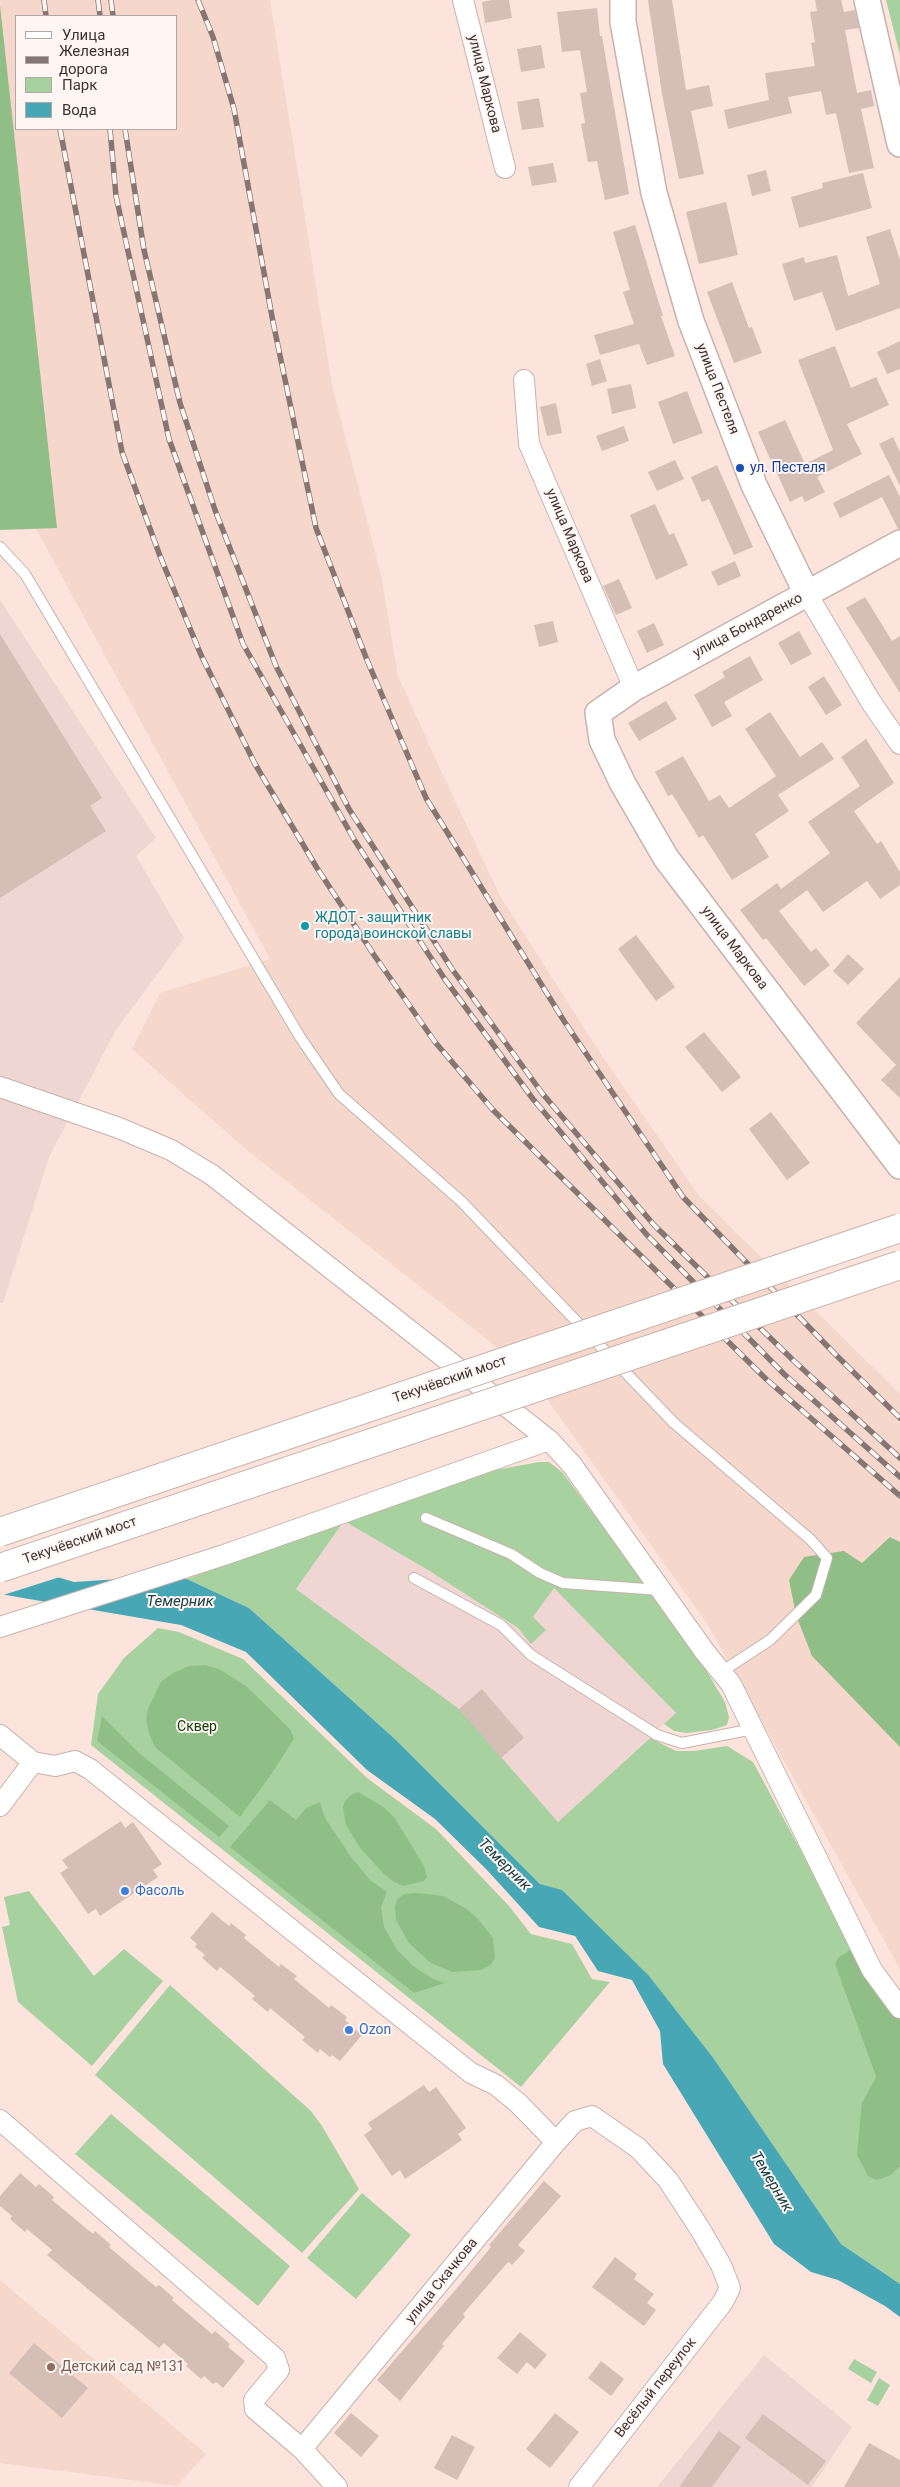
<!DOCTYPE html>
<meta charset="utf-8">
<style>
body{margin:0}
#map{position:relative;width:900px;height:2487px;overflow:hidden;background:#fce4dc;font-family:Roboto,sans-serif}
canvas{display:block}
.legend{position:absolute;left:15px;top:15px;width:162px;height:115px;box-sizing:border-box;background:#fff5f2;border:1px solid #b1a8a5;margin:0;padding:6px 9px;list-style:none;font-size:15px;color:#3d3431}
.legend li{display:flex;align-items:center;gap:10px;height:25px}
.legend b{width:25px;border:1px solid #b1a8a5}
</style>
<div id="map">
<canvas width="900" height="2487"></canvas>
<ul class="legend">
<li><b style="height:6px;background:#fff"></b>Улица</li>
<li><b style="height:6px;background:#857671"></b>Железная дорога</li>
<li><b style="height:14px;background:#a7d19f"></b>Парк</li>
<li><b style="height:14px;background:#48a7b5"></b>Вода</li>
</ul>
</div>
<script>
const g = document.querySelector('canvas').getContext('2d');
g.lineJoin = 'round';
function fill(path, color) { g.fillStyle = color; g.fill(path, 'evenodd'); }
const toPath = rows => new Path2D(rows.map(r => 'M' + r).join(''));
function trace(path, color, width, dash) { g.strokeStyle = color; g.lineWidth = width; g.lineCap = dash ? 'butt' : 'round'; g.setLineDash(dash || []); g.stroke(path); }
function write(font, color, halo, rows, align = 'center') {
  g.font = font + ' Roboto,sans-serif'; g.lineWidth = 4; g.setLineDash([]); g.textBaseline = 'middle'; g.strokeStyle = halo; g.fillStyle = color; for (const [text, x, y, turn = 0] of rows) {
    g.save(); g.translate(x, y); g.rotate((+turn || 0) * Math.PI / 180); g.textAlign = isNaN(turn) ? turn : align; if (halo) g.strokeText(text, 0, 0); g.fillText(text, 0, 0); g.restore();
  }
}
const built = toPath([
 [0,0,270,0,332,385,381,575,398,676,441,771,500,896,604,1059,700,1197,900,1394,900,1969,708,1625,527,1371,248,1151,132,1049,160,993,270,959,35,527],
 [16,16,176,16,176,129,16,129],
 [0,2280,206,2454,177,2486,0,2463]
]);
const industrial = toPath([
 [0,600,156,838,136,856,184,938,116,1030,49,1157,3,1303,0,1303],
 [344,1521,428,1570,518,1628,531,1643,533,1617,554,1587,676,1713,558,1822,501,1758,296,1589],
 [764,2355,852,2427,812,2487,657,2487]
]);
const green = toPath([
 [886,0,900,0,900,55],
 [539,1462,549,1462,562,1472,691,1645,725,1702,729,1717,727,1725,712,1730,686,1733,674,1731,664,1724,676,1713,554,1588,533,1617,546,1630,531,1644,518,1628,428,1570,344,1521,296,1589,459,1709,558,1822,650,1738,676,1751,694,1751,727,1746,753,1762,855,1951,835,1965,876,2077,862,2102,891,2175,900,2167,900,2284,841,2244,714,2059,562,1891,540,1884,396,1740,249,1608,187,1579,344,1521,490,1471],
 [158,1628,179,1632,243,1659,367,1778,436,1829,509,1906,531,1934,572,1944,592,1979,610,1982,521,2087,91,1745,98,1694,124,1658],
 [29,1891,94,1976,124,1949,163,1981,92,2066,18,2002,2,1927,10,1925,4,1897],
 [170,1985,311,2111,322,2126,359,2189,302,2253,95,2075],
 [111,2114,290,2266,258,2306,75,2154],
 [362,2193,411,2235,356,2299,307,2258],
 [854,2359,877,2372,871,2383,848,2369],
 [879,2378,890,2385,878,2406,867,2400]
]);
const forest = toPath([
 [0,5,41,381,57,528,0,530],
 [890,1537,900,1542,900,1747,812,1656,796,1615,789,1580,804,1557,844,1551,862,1563],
 [205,1665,219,1669,246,1686,290,1729,294,1739,270,1776,240,1817,155,1747,149,1733,146,1720,148,1709,161,1682,173,1673,189,1666],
 [102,1716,139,1753,229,1826,219,1837,97,1741],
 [358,1792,385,1808,394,1817,424,1866,427,1877,424,1881,403,1886,394,1882,384,1874,361,1849,346,1825,343,1807,345,1801,351,1795],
 [270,1800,296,1820,306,1808,320,1802,325,1818,351,1857,370,1880,387,1892,381,1907,384,1927,397,1950,413,1966,433,1979,445,1983,414,1993,230,1847],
 [419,1893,443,1896,467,1909,478,1919,493,1938,495,1958,490,1965,481,1970,452,1972,431,1963,409,1943,396,1920,395,1907,397,1900,404,1894],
 [850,1950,855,1951,900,2014,900,2167,891,2175,877,2180,868,2176,857,2155,862,2102,876,2077,835,1965,838,1958]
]);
const water = toPath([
 [0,1560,74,1582,119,1579,187,1579,249,1608,396,1740,540,1884,562,1890,649,1976,714,2059,841,2244,900,2284,900,2317,885,2306,838,2280,811,2272,774,2244,663,2064,660,2031,632,1980,598,1971,575,1936,539,1927,486,1869,435,1819,367,1770,246,1652,181,1625,0,1594]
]);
const pier = toPath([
 [0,1558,63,1576,0,1596]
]);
const building = toPath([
 [492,0,509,0,512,18,485,23,482,2],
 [648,0,672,0,686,90,709,85,713,106,691,111,704,174,679,179,662,94],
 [815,0,841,0,844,12,855,10,859,28,845,30,857,93,871,90,874,106,861,109,874,168,849,173,836,113,826,115,821,91,788,97,792,113,728,129,724,110,769,100,765,73,815,66,811,43,815,42,810,12,817,11],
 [597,8,600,36,602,36,629,194,605,200,597,161,588,162,581,124,585,123,580,93,587,92,580,50,562,52,557,12],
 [541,45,545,68,521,72,517,49],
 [539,98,544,127,522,130,517,102],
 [553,163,557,182,532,186,528,167],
 [766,170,771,191,752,196,747,175],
 [863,173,872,208,799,228,791,197,823,188,822,183],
 [726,202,738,255,699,264,686,212],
 [635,225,663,316,661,316,675,356,647,365,639,344,600,355,594,335,634,324,623,292,630,290,613,232],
 [890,229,900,260,900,308,836,331,822,292,794,301,782,264,804,257,805,263,837,255,848,296,880,284,866,237],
 [732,282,749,328,752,327,762,353,734,363,707,292],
 [900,341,900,369,887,374,877,352],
 [835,346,851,388,876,377,889,405,847,424,862,454,817,477,825,492,805,502,802,496,790,502,758,432,785,420,805,464,833,450,798,360],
 [600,359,607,381,592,386,586,364],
 [631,384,636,408,612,414,607,389],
 [687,391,703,433,673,444,658,402],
 [556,403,562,433,547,436,540,407],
 [624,426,629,441,602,451,596,436],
 [893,437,900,452,900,486,879,444],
 [675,460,684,479,657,491,648,472],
 [717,465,753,547,734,555,709,499,702,502,691,477],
 [889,475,900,497,900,529,898,529,882,497,840,518,833,503],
 [655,504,669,535,674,533,688,565,656,580,630,515],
 [735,561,741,576,718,586,711,572],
 [619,579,632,608,616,615,603,586],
 [865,597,892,641,900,636,900,693,846,608],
 [553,621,558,642,539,647,534,625],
 [654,623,664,645,647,653,637,631],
 [799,631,812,654,791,665,778,643],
 [0,634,102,798,90,806,106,831,0,898],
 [750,656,763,680,724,702,732,716,712,727,694,695,725,677,722,672],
 [824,676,842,705,826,715,808,687],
 [666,701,677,719,639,741,628,723],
 [770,712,800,757,822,742,834,759,778,795,789,811,755,834,769,857,732,880,703,835,699,838,672,794,668,796,655,772,683,756,709,801,720,795,729,808,776,776,745,729],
 [866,739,894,783,854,811,877,844,881,841,900,872,900,885,880,899,867,881,823,912,807,890,779,911,811,952,816,948,830,965,804,986,766,938,763,940,740,910,777,883,781,889,830,853,808,822,860,786,841,757],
 [636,935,675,987,656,1001,618,949],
 [848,954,864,969,848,985,833,971],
 [900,977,900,1098,881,1080,896,1065,856,1023],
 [704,1032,741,1077,722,1092,685,1047],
 [771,1112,810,1163,787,1180,749,1129],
 [482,1689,524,1738,501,1758,459,1709],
 [121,1821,125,1828,133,1822,162,1864,153,1870,158,1877,100,1916,96,1909,88,1914,60,1873,68,1868,62,1860],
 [212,1912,229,1926,231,1923,246,1935,244,1938,279,1967,281,1964,297,1976,294,1979,329,2008,331,2005,347,2017,345,2020,362,2035,340,2061,332,2055,330,2057,320,2049,318,2053,302,2040,305,2037,270,2008,268,2012,252,1999,255,1996,230,1975,220,1967,217,1971,202,1958,205,1955,195,1947,197,1944,190,1938],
 [424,2085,429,2092,436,2087,456,2114,466,2128,458,2134,462,2140,405,2179,400,2170,392,2176,364,2135,372,2129,368,2123],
 [20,2173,36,2187,39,2184,54,2197,52,2200,93,2234,95,2231,111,2245,109,2247,156,2287,159,2285,174,2298,172,2300,212,2334,215,2331,230,2344,228,2347,245,2361,223,2388,216,2382,213,2384,204,2376,201,2379,186,2366,188,2364,164,2343,159,2348,47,2255,52,2250,27,2229,25,2232,10,2219,12,2216,0,2206,0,2196],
 [544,2181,561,2196,518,2245,525,2251,512,2265,508,2262,463,2314,465,2317,442,2344,444,2346,400,2401,377,2380,458,2287,491,2247,489,2245],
 [615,2257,637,2274,634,2279,654,2294,647,2303,656,2310,644,2326,592,2287],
 [520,2332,547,2355,535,2369,527,2362,517,2374,497,2358],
 [34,2343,88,2388,62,2418,9,2373],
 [601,2361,624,2379,611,2396,588,2378],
 [351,2413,379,2436,361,2457,334,2433],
 [555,2413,579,2432,550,2468,526,2449],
 [763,2414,826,2461,808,2485,745,2438],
 [719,2431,741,2447,712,2487,679,2487],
 [452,2435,475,2447,457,2480,434,2468],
 [869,2443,900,2460,900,2487,844,2487]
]);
const service = toPath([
 [0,547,25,574,300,1037,339,1094,461,1201,674,1423,811,1540,827,1558,816,1595,770,1640,721,1672],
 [426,1518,511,1554,540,1573,563,1583,660,1590],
 [414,1578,501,1625,531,1655,657,1735,682,1743,753,1729]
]);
const minor = toPath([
 [463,0,505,168],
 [524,380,529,444,634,688],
 [807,594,871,702,900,744],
 [0,1087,119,1128,171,1150,212,1175,549,1440,572,1465,705,1652,731,1684,872,1970,900,2008],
 [0,1627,224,1555,549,1440],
 [0,1735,33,1762,55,1766,75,1761,90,1769,471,2073,496,2085,518,2103,556,2142],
 [0,1806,33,1762],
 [0,2120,275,2358,279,2370,254,2400,255,2409,302,2449,337,2487],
 [302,2449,556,2142,575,2121,592,2116,638,2148,668,2180,700,2229,721,2265,730,2288,723,2302,579,2487]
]);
const tertiary = toPath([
 [623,0,623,22,654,193,691,321,754,485,807,594],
 [867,0,900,144],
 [900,543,634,688,598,713,602,740,623,784,666,858,900,1166]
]);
const rail = toPath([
 [44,0,46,16],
 [98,0,100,16],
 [111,0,113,16],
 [198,0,213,37,234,109,273,322,316,528,367,660,426,798,564,1021,683,1197,835,1354,900,1418],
 [60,129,122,452,160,556,201,655,255,764,317,868,374,955,435,1042,493,1110,766,1379,900,1496],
 [110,129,116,196,169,439,243,644,355,841,444,978,533,1099,647,1235,785,1375,900,1477],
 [125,129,144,250,180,403,215,510,276,666,349,809,452,969,542,1093,654,1225,795,1362,900,1458]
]);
const primaryBridge = toPath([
 [0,1532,900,1228],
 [0,1568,900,1265]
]);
const markers = [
 [740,468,5,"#1a4fb4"],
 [305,926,5,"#0f9aa8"],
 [125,1891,5,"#3f7fe0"],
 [349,2030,5,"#3f7fe0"],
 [51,2367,5,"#8d6e63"]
];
const streetNames = [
 ["улица Маркова",484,84,76],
 ["улица Пестеля",717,389,69],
 ["улица Маркова",569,536,67],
 ["улица Бондаренко",748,626,-28],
 ["улица Маркова",734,948,53],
 ["Текучёвский мост",450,1380,-19],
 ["Текучёвский мост",80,1541,-19],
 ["улица Скачкова",442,2281,-51],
 ["Весёлый переулок",656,2388,-52]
];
const transitNames = [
 ["ул. Пестеля",750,468]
];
const cultureNames = [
 ["ЖДОТ - защитник",315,918],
 ["города воинской славы",315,934]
];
const parkNames = [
 ["Сквер",197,1727]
];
const shopNames = [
 ["Фасоль",135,1891],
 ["Ozon",359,2030]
];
const educationNames = [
 ["Детский сад №131",61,2367]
];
const waterNames = [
 ["Темерник",180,1602],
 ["Темерник",504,1865,45],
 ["Темерник",771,2182,59]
];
fill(built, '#f5d7cb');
fill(industrial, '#f0d6d3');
fill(green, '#a7d19f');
fill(forest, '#90be87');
fill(water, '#48a7b5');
fill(pier, '#fce4dc');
fill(building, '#d5beb6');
trace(service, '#c8b2aa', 12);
trace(minor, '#c8b2aa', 22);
trace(tertiary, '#c8b2aa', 28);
trace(service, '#fff', 10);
trace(minor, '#fff', 20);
trace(tertiary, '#fff', 25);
trace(rail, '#857671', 5.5);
trace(rail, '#fff5f2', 4, [11]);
trace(primaryBridge, '#c8b2aa', 30, []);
trace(primaryBridge, '#fff', 28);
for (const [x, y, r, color] of markers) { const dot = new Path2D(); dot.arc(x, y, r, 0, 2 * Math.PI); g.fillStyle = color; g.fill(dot); trace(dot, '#fff5f2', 2); }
write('14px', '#3d3431', '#fff5f2', streetNames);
write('14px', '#164399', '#fff5f2', transitNames, 'left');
write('14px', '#0d838f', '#fff5f2', cultureNames, 'left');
write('14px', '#0f3d06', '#fff5f2', parkNames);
write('14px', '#366cbe', '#fff5f2', shopNames, 'left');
write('14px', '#785e54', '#fff5f2', educationNames, 'left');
write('italic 15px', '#19444a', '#fff5f2', waterNames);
</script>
